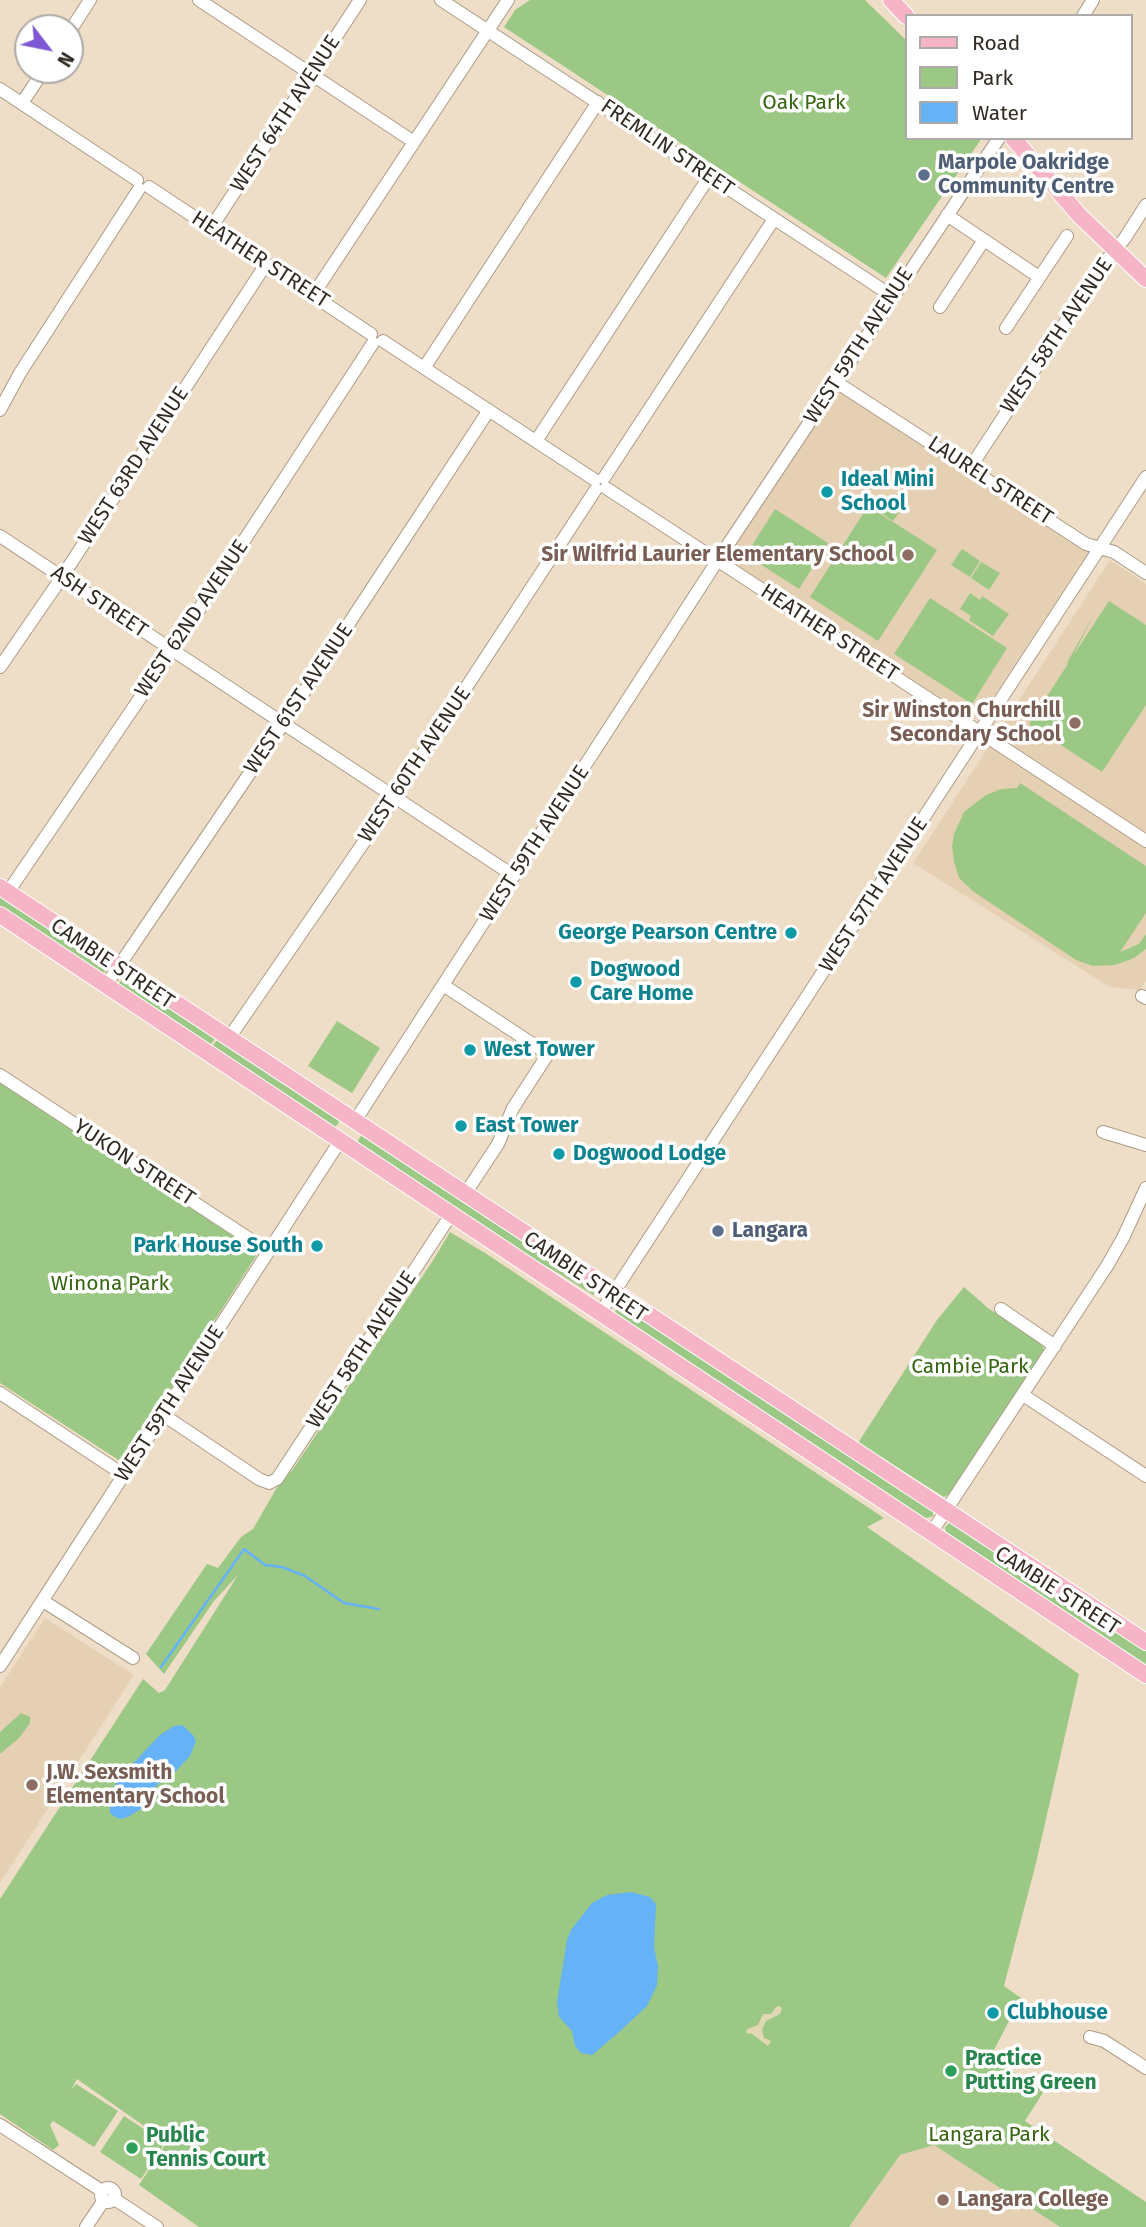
<!DOCTYPE html>
<style>
body{margin:0}
#map{position:relative;width:1146px;height:2227px;overflow:hidden;background:#efdec7;font-family:"Fira Sans",sans-serif}
canvas{display:block}
.legend{position:absolute;left:905px;top:14px;width:228px;height:126px;box-sizing:border-box;background:#fff;border:2px solid #adaaa7;margin:0;padding:9px 12px;list-style:none;font-size:21px;color:#312b22}
.legend li{display:flex;align-items:center;gap:14px;height:35px}
.legend b{width:35px;border:2px solid #adaaa7}
.north{position:absolute;left:14px;top:14px;width:70px;height:70px;box-sizing:border-box;background:#fff;border:2px solid #adaaa7;border-radius:50%;rotate:122deg;font-size:19px;font-weight:700;line-height:28px;text-align:center;color:#312b22}
.north::after{content:'';display:block;margin:auto;width:24px;height:32px;background:#7f59d3;clip-path:polygon(50% 0,100% 100%,50% 72%,0 100%)}
</style>
<div id="map">
<canvas width="1146" height="2227"></canvas>
<ul class="legend">
<li><b style="height:9px;background:#f6b5c7"></b>Road</li>
<li><b style="height:19px;background:#9cc885"></b>Park</li>
<li><b style="height:19px;background:#65b2f6"></b>Water</li>
</ul>
<div class="north">N</div>
</div>
<script>
const g = document.querySelector('canvas').getContext('2d');
g.lineJoin = 'round';
function fill(path, color) { g.fillStyle = color; g.fill(path, 'evenodd'); }
const toPath = rows => new Path2D(rows.map(r => 'M' + r).join(''));
function trace(path, color, width, dash) { g.strokeStyle = color; g.lineWidth = width; g.lineCap = dash ? 'butt' : 'round'; g.setLineDash(dash || []); g.stroke(path); }
function write(font, color, halo, rows, align = 'center') {
  g.font = font + ' "Fira Sans",sans-serif'; g.lineWidth = 7; g.setLineDash([]); g.textBaseline = 'middle'; g.strokeStyle = halo; g.fillStyle = color; for (const [text, x, y, turn = 0] of rows) {
    g.save(); g.translate(x, y); g.rotate((+turn || 0) * Math.PI / 180); g.textAlign = isNaN(turn) ? turn : align; if (halo) g.strokeText(text, 0, 0); g.fillText(text, 0, 0); g.restore();
  }
}
const built = toPath([
 [839,390,1073,544,1076,543,1086,549,1088,553,979,719,972,719,740,567,729,562,729,555,733,548,829,404,834,392],
 [1110,560,1146,584,1146,981,1140,990,1110,987,913,863],
 [45,1618,134,1675,0,1883,0,1687],
 [934,2145,972,2169,1059,2227,849,2227,900,2155]
]);
const green = toPath([
 [530,0,865,0,906,40,906,138,982,138,886,278,504,27,515,10],
 [878,496,900,511,893,521,871,506],
 [868,506,937,550,878,641,810,597],
 [775,509,828,543,799,589,746,555],
 [962,549,980,561,970,577,951,565],
 [981,562,1000,573,989,590,971,578],
 [970,593,980,600,982,596,1009,614,993,636,969,620,971,616,960,609],
 [930,598,1007,648,972,704,894,654],
 [1109,601,1146,625,1146,705,1102,772,1029,724,1068,664,1067,663,1093,616,1073,656],
 [1020,783,1146,866,1146,913,1120,952,1139,944,1146,934,1146,949,1134,958,1115,965,1093,966,1076,960,974,892,959,878,954,862,952,846,954,834,964,812,986,795,1001,789,1017,788],
 [0,893,107,966,106,971,102,974,0,909],
 [124,976,217,1036,209,1047,118,985],
 [337,1021,380,1048,352,1093,308,1066],
 [219,1037,341,1119,334,1129,211,1048],
 [0,1082,256,1250,256,1256,123,1463,0,1383],
 [362,1134,599,1288,597,1292,593,1295,555,1271,534,1260,356,1144],
 [450,1232,485,1253,884,1518,867,1527,1079,1674,1036,1863,1004,1986,1021,1998,994,2050,995,2060,1044,2091,1025,2121,1146,2202,1146,2227,1060,2227,934,2145,900,2155,849,2227,199,2227,139,2185,167,2142,77,2079,71,2090,76,2084,118,2111,94,2147,53,2121,50,2125,59,2145,53,2150,0,2114,0,1899,143,1679,159,1693,165,1690,238,1575,214,1601,164,1674,146,1654,207,1564,218,1568,241,1537,253,1529,276,1489,293,1469,432,1262],
 [964,1287,988,1308,1042,1344,1044,1350,950,1493,944,1497,858,1443,937,1320],
 [621,1303,933,1511,933,1516,924,1519,620,1318,615,1312],
 [951,1522,1146,1650,1146,1666,946,1533,945,1527],
 [21,1713,30,1717,30,1723,19,1738,0,1754,0,1732],
 [124,2116,165,2143,141,2179,100,2152]
]);
const sand = toPath([
 [779,2006,782,2008,780,2014,766,2021,762,2030,764,2038,771,2041,768,2046,752,2034,746,2033,747,2029,758,2025,763,2014,771,2014,776,2007]
]);
const water = toPath([
 [182,1725,193,1735,196,1741,190,1756,176,1771,158,1784,141,1809,128,1817,120,1819,115,1817,110,1813,110,1798,118,1779,160,1735,174,1726],
 [631,1892,650,1897,656,1904,654,1947,658,1966,657,1985,647,2006,618,2033,592,2055,581,2053,575,2046,572,2031,559,2017,557,2002,567,1940,571,1930,592,1903,607,1895]
]);
const stream = toPath([
 [161,1667,244,1549,265,1565,282,1567,305,1576,344,1603,379,1609]
]);
const minor = toPath([
 [199,0,414,142],
 [441,0,892,296],
 [1083,16,1093,0],
 [70,31,90,0],
 [0,89,137,180],
 [22,103,44,70],
 [149,187,371,334],
 [947,215,1039,277],
 [211,228,360,0],
 [313,295,508,0],
 [940,307,984,240],
 [1006,328,1067,236],
 [383,341,595,480],
 [424,368,598,102],
 [836,382,1086,544,1114,552,1146,573],
 [0,410,20,373,139,189],
 [536,441,709,177],
 [970,468,1105,262,1125,238,1146,205],
 [604,478,774,219],
 [606,488,712,557],
 [0,536,514,876],
 [721,555,999,138],
 [723,564,1146,841],
 [0,667,62,577,266,264],
 [8,892,172,651,373,343],
 [106,985,283,724,489,410],
 [443,985,548,1054,513,1108,498,1144,465,1194],
 [1142,996,1146,998],
 [229,1038,388,807,596,489],
 [0,1075,268,1251],
 [355,1121,714,566],
 [1103,1132,1146,1145],
 [1001,1309,1055,1346],
 [601,1312,1146,477],
 [0,1393,124,1475],
 [1023,1395,1146,1476],
 [162,1414,259,1479,269,1483,277,1479,452,1213],
 [931,1533,1107,1266,1123,1238,1146,1188],
 [43,1601,133,1658],
 [0,1666,340,1141],
 [1090,2037,1104,2041,1146,2068],
 [0,2125,102,2191],
 '101 2195a7 7 0 1 1 14 0a7 7 0 1 1-14 0Z',
 [113,2198,157,2227],
 [86,2227,104,2200]
]);
const major = toPath([
 [891,0,906,16],
 [1013,138,1079,215,1146,279],
 [0,887,1146,1642],
 [0,915,1146,1675]
]);
const markers = [
 [924,175,7,"#5c6f8a"],
 [827,492,7,"#0f9aa8"],
 [908,555,7,"#8d6e63"],
 [1075,723,7,"#8d6e63"],
 [791,933,7,"#0f9aa8"],
 [576,982,7,"#0f9aa8"],
 [470,1050,7,"#0f9aa8"],
 [461,1126,7,"#0f9aa8"],
 [559,1154,7,"#0f9aa8"],
 [718,1231,7,"#5c6f8a"],
 [317,1246,7,"#0f9aa8"],
 [32,1785,7,"#8d6e63"],
 [993,2013,7,"#0f9aa8"],
 [951,2071,7,"#2e9e5b"],
 [132,2148,7,"#2e9e5b"],
 [943,2200,7,"#8d6e63"]
];
const parkNames = [
 ["Oak Park",804,103],
 ["Winona Park",110,1284],
 ["Cambie Park",970,1367],
 ["Langara Park",989,2135]
];
const streetNames = [
 ["WEST 64TH AVENUE",286,114,-57],
 ["FREMLIN STREET",667,148,34],
 ["HEATHER STREET",260,260,33],
 ["WEST 58TH AVENUE",1057,336,-56],
 ["WEST 59TH AVENUE",859,346,-57],
 ["WEST 63RD AVENUE",134,466,-57],
 ["LAUREL STREET",990,481,33],
 ["ASH STREET",99,602,34],
 ["WEST 62ND AVENUE",192,619,-56],
 ["HEATHER STREET",829,633,33],
 ["WEST 61ST AVENUE",299,699,-56],
 ["WEST 60TH AVENUE",415,765,-56],
 ["WEST 59TH AVENUE",535,844,-57],
 ["WEST 57TH AVENUE",874,895,-57],
 ["CAMBIE STREET",112,964,34],
 ["YUKON STREET",134,1163,33],
 ["CAMBIE STREET",585,1277,34],
 ["WEST 58TH AVENUE",362,1350,-57],
 ["WEST 59TH AVENUE",170,1404,-57],
 ["CAMBIE STREET",1057,1591,33]
];
const serviceNames = [
 ["Marpole Oakridge",938,163],
 ["Community Centre",938,187],
 ["Langara",732,1231]
];
const cultureNames = [
 ["Ideal Mini",841,480],
 ["School",841,504],
 ["George Pearson Centre",777,933,"right"],
 ["Dogwood",590,970],
 ["Care Home",590,994],
 ["West Tower",484,1050],
 ["East Tower",475,1126],
 ["Dogwood Lodge",573,1154],
 ["Park House South",303,1246,"right"],
 ["Clubhouse",1007,2013]
];
const educationNames = [
 ["Sir Wilfrid Laurier Elementary School",894,555],
 ["Sir Winston Churchill",1061,711],
 ["Secondary School",1061,735],
 ["J.W. Sexsmith",46,1773,"left"],
 ["Elementary School",46,1797,"left"],
 ["Langara College",957,2200,"left"]
];
const leisureNames = [
 ["Practice",965,2059],
 ["Putting Green",965,2083],
 ["Public",146,2136],
 ["Tennis Court",146,2160]
];
fill(built, '#e6d0b3');
fill(green, '#9cc885');
fill(sand, '#e1d7b2');
fill(water, '#65b2f6');
trace(stream, '#65b2f6', 2.5);
trace(minor, '#ab9b86', 14);
trace(major, '#fff', 18);
trace(minor, '#fff', 12);
trace(major, '#f6b5c7', 16);
for (const [x, y, r, color] of markers) { const dot = new Path2D(); dot.arc(x, y, r, 0, 2 * Math.PI); g.fillStyle = color; g.fill(dot); trace(dot, '#fff', 2.5); }
write('21px', '#366611', '#fff', parkNames);
write('21px', '#312b22', '#fff', streetNames);
write('bold 21px', '#4e5e75', '#fff', serviceNames, 'left');
write('bold 21px', '#0d838f', '#fff', cultureNames, 'left');
write('bold 21px', '#785e54', '#fff', educationNames, 'right');
write('bold 21px', '#27864d', '#fff', leisureNames, 'left');
</script>
